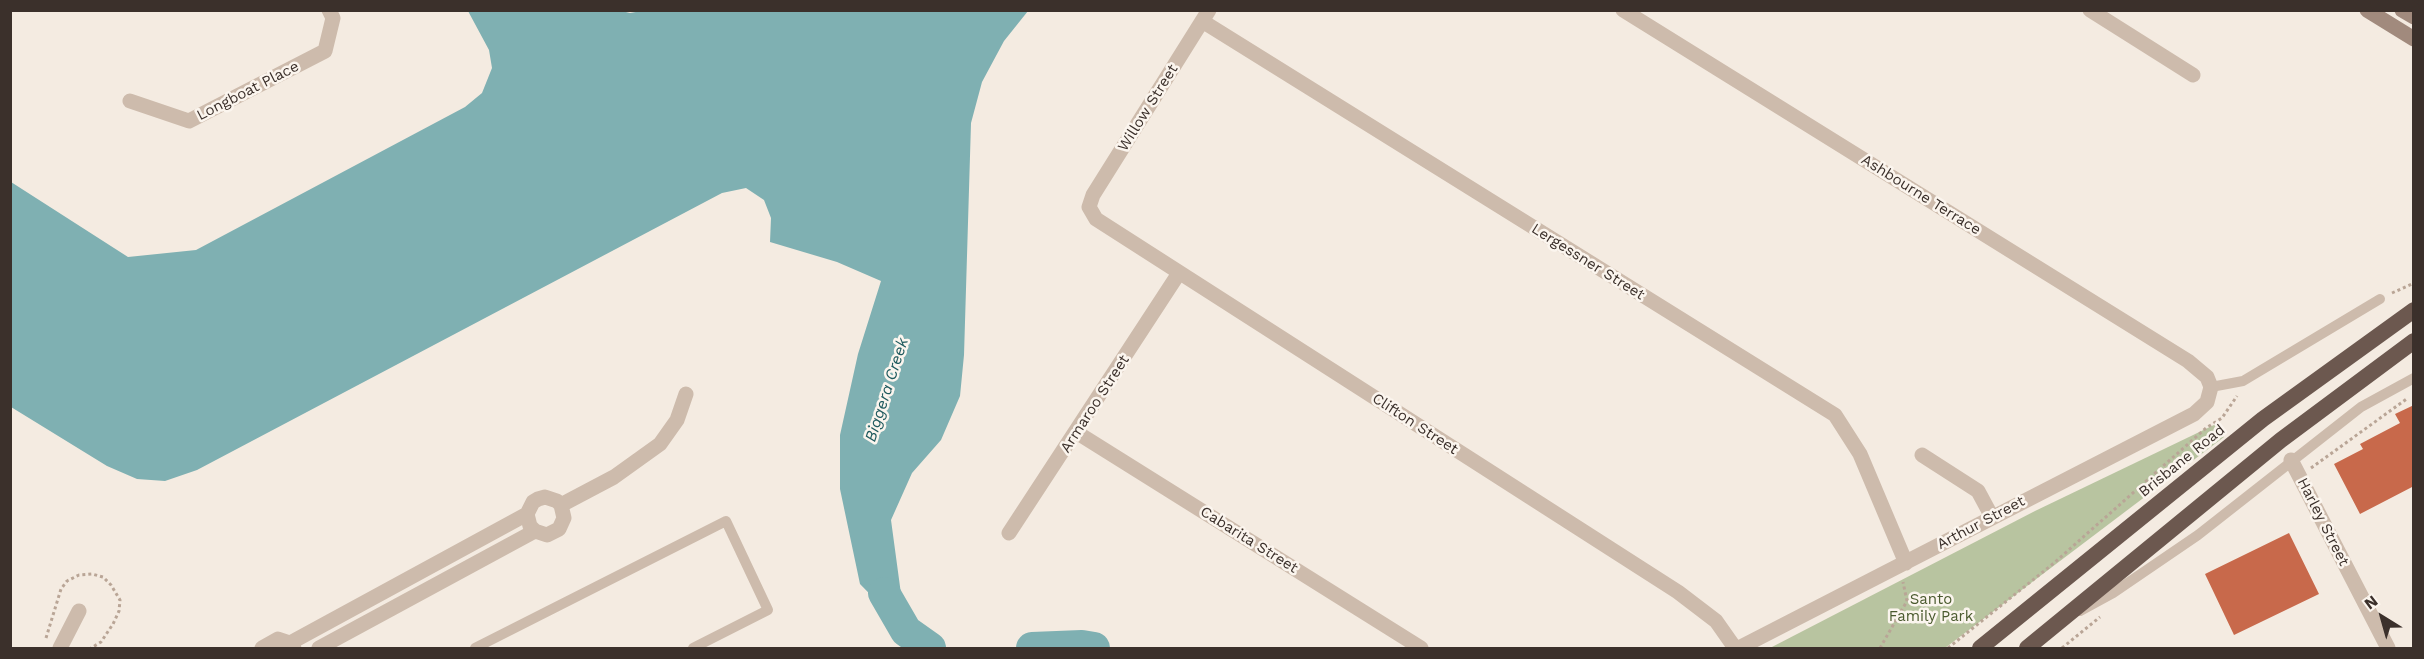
<!DOCTYPE html>
<style>
body{margin:0}
#map{position:relative;width:2424px;height:659px;overflow:hidden;background:#f4ebe1;font-family:"Work Sans",sans-serif}
canvas{display:block}
.frame{position:absolute;inset:0;border:12px solid #3b302b;pointer-events:none}
.north{position:absolute;left:2352px;top:587px;width:60px;height:60px;-webkit-text-stroke:4px #fbf5ee;paint-order:stroke;rotate:323deg;font-size:16px;font-weight:700;line-height:24px;text-align:center;color:#3b302b}
.north::after{content:'';display:block;margin:auto;width:21px;height:27px;background:#3b302b;clip-path:polygon(50% 0,100% 100%,50% 72%,0 100%)}
</style>
<div id="map">
<canvas width="2424" height="659"></canvas>
<div class="frame"></div>
<div class="north">N</div>
</div>
<script>
const g = document.querySelector('canvas').getContext('2d');
g.lineJoin = 'round';
function fill(path, color) { g.fillStyle = color; g.fill(path, 'evenodd'); }
const toPath = rows => new Path2D(rows.map(r => 'M' + r).join(''));
function trace(path, color, width, dash) { g.strokeStyle = color; g.lineWidth = width; g.lineCap = dash ? 'butt' : 'round'; g.setLineDash(dash || []); g.stroke(path); }
function write(font, color, halo, rows, align = 'center') {
  g.font = font + ' "Work Sans",sans-serif'; g.lineWidth = 5; g.setLineDash([]); g.textBaseline = 'middle'; g.strokeStyle = halo; g.fillStyle = color; for (const [text, x, y, turn = 0] of rows) {
    g.save(); g.translate(x, y); g.rotate((+turn || 0) * Math.PI / 180); g.textAlign = isNaN(turn) ? turn : align; if (halo) g.strokeText(text, 0, 0); g.fillText(text, 0, 0); g.restore();
  }
}
const green = toPath([
 [2216,424,2224,437,1945,648,1770,648,2035,511]
]);
const water = toPath([
 [622,11,630,13,647,10,1028,11,1004,41,982,82,971,123,964,355,960,396,941,440,912,473,891,520,906,631,860,584,840,489,840,435,858,354,881,281,837,262,770,242,771,218,764,200,746,188,722,193,197,470,165,481,137,479,107,466,11,407,11,182,128,257,196,250,465,107,482,93,492,68,489,50,468,11]
]);
const river = toPath([
 [884,593,906,631,930,648],
 [1032,648,1082,646,1094,648]
]);
const building = toPath([
 [2414,405,2414,486,2360,514,2334,464,2363,449,2360,444,2400,423,2395,414],
 [2289,533,2319,594,2234,635,2205,574]
]);
const path = toPath([
 [2392,293,2414,283],
 [2311,468,2408,398],
 [46,638,61,589,67,581,79,575,92,574,103,577,111,585,120,600,119,611,113,624,101,642,91,648],
 [1880,648,1907,601,1903,582],
 [1948,648,2054,563,2206,428,2222,418,2237,396],
 [2062,648,2100,617]
]);
const service = toPath([
 [2211,387,2243,381,2380,299],
 [2080,611,2113,593,2198,535,2361,407,2414,378],
 [475,648,726,521,768,610,693,648]
]);
const minor = toPath([
 [1209,10,1093,195,1089,207,1096,219,1678,592,1716,621,1735,648],
 [1623,10,2188,361,2207,377,2211,387,2207,402,2194,414,1739,648],
 [2090,10,2193,75],
 [1202,21,1835,415,1860,454,1906,563],
 [130,101,189,121,325,51,333,18,329,10],
 [1076,432,1421,648],
 [1922,455,1978,491,1992,517],
 [2291,460,2388,648],
 [561,505,614,477,660,444,677,420,686,394],
 [1009,533,1179,273],
 [290,643,527,514,533,502,538,499,545,497,557,501,561,505,564,518,559,529,547,535,535,531,530,526,527,514],
 [60,648,79,611],
 [262,648,278,639,290,643,294,648],
 [319,648,535,531]
]);
const secondary = toPath([
 [2367,10,2414,39],
 [2402,10,2414,17]
]);
const trunk = toPath([
 [1980,648,2263,419,2414,310],
 [2027,648,2281,440,2414,341]
]);
const streetNames = [
 ["Longboat Place",248,91,-27],
 ["Willow Street",1148,108,-58],
 ["Ashbourne Terrace",1921,195,32],
 ["Lergessner Street",1588,262,32],
 ["Armaroo Street",1095,404,-57],
 ["Clifton Street",1415,424,33],
 ["Brisbane Road",2182,461,-39],
 ["Harley Street",2323,522,63],
 ["Arthur Street",1981,523,-28],
 ["Cabarita Street",1249,540,32]
];
const parkNames = [
 ["Santo",1931,600],
 ["Family Park",1931,617]
];
const waterNames = [
 ["Biggera Creek",887,390,-72]
];
fill(green, '#b8c4a0');
fill(water, '#7fb0b2');
trace(river, '#7fb0b2', 32);
fill(building, '#c8694b');
trace(path, '#b9a596', 3, [3, 3]);
trace(service, '#cdbbac', 10);
trace(minor, '#cdbbac', 15);
trace(secondary, '#a18a7d', 15);
trace(trunk, '#6c584f', 16);
write('15px', '#3b302b', '#fbf5ee', streetNames);
write('15px', '#4a5a2e', '#fbf5ee', parkNames);
write('italic 16px', '#1f5a5e', '#fbf5ee', waterNames);
</script>
